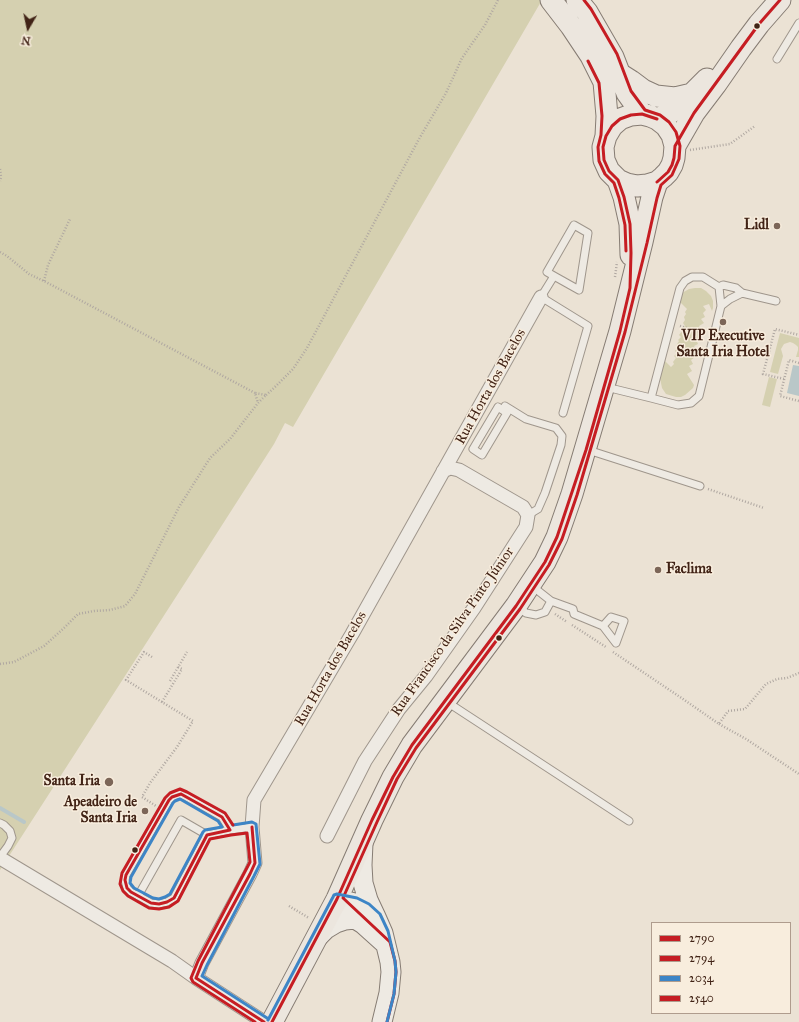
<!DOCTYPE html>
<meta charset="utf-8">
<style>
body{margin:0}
#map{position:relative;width:799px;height:1022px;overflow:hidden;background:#ebe2d4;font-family:"IM FELL Great Primer",serif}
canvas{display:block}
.legend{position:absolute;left:651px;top:922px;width:140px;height:92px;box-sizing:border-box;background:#f8eddd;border:1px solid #af9c8d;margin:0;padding:5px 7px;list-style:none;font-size:12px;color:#412316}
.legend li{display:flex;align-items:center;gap:8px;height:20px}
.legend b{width:20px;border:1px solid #af9c8d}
.north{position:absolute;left:8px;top:8px;width:40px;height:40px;-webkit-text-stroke:3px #f8eddd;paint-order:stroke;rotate:189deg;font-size:11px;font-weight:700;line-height:16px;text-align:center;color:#412316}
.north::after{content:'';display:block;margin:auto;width:14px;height:18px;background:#412316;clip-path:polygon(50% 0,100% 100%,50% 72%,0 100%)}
</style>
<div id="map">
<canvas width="799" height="1022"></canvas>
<ul class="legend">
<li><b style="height:5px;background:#c61d23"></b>2790</li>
<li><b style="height:5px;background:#c61d23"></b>2794</li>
<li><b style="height:5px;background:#3d85c6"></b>2034</li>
<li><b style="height:5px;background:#c61d23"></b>2540</li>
</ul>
<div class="north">N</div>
</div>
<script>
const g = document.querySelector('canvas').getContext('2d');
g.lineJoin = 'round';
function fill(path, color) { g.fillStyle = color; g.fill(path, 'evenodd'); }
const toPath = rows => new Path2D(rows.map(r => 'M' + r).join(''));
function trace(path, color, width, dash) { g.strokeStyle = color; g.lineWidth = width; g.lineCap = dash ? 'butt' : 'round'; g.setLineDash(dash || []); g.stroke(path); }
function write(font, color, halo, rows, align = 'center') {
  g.font = font + ' "IM FELL Great Primer",serif'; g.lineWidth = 3; g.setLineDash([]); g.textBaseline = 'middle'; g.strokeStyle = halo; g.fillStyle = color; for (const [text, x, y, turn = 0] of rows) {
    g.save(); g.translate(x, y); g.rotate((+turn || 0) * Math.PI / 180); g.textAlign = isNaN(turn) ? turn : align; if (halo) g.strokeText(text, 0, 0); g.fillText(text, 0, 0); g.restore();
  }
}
const green = toPath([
 [0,0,542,0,293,427,285,423,274,444,192,572,0,870],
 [695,288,701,288,706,291,711,296,713,301,713,308,712,311,709,304,703,306,706,310,703,313,705,317,701,319,704,323,699,326,701,330,697,332,700,337,696,339,698,344,694,346,697,351,693,353,695,357,691,360,693,364,689,366,692,371,687,374,694,385,693,388,685,395,681,397,676,397,666,394,662,388,660,378,664,360,671,367,674,364,673,362,676,358,674,356,677,353,675,351,678,347,676,346,679,341,678,340,681,337,679,335,682,331,681,329,685,326,683,323,685,320,684,317,686,314,685,312,687,309,679,301,682,293,689,289],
 [780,333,799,338,799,357,796,357,798,350,798,347,796,345,793,343,790,342,784,344,781,349,783,356,778,374,770,372],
 [769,377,777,379,770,407,762,405]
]);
const water = toPath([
 [793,365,799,366,799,396,787,393]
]);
const stream = toPath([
 [0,808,24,822]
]);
const path = toPath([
 [690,150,730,144,755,126],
 [0,169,1,177,0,181],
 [0,252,7,256,29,274,44,281,255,393],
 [615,277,617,262],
 [44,281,48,265,70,219],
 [680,326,706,334],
 [722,339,729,341],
 [799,363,789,360,780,396,799,401],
 [784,379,763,374,775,329,799,335],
 [266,395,276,386,293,369,307,348,419,139,446,93,462,58,485,25,498,0],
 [708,489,764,508],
 [555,614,567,622],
 [572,625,606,647],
 [613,652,683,699,719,724,728,711,745,709,766,684,777,679,787,678,799,673],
 [152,657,144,652,126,680,193,721,177,747,150,783,142,797,156,806],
 [0,664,14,662,44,646,65,627,78,614,94,611,110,610,125,606,135,594,179,507,210,458,230,439,258,403,266,395,255,393,258,403],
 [170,681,187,652],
 [162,702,182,669,178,667],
 [719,724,746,739,799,774],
 [289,906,309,918]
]);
const service = toPath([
 [777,59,799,23],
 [554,276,579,290,588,233,574,225,547,272,554,276,541,297,588,326,563,413],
 [719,287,723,285,736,288,742,293,776,301],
 [721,306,730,299,742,293],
 [606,387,651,398,678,405,691,403,699,396,721,306,719,287,703,277,692,277,685,281,680,288,651,398],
 [498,407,507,413,482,455,473,449,498,407],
 [503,410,505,406,526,419,556,428,562,436,561,445,545,493,538,509,528,515],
 [588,450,700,486],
 [532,586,551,601,573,609,574,614,603,626,616,643,624,621,611,617,603,626],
 [517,607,526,613,536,615,545,612,551,601],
 [447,702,629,821],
 [0,823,4,825,10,831,12,838,8,846,0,857],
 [230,830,222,817,185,796,181,794,176,795,172,797,169,800,126,875,125,880,127,888,131,892,151,903,159,904,167,902,174,898,207,835,230,830,252,827],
 [138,896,181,820,207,835]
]);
const minor = toPath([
 [327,836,365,761,399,709,426,676,474,608,526,527,528,515,523,507,459,470,450,468,443,471],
 [0,858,172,961,196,978,264,1022],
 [196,978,202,963,250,874,255,863,252,827,254,800,352,634,541,297]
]);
const secondary = toPath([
 [363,843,362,865,363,883,368,900,376,917],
 [337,899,355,903,366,908,376,917,383,933,390,962,391,972,389,993,382,1022],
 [339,901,344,907,384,943],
 [316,939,326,929,336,923,345,920,355,919,363,924]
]);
const primary = toPath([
 [551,0,571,26,591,56,604,82,607,116,606,136,603,147,604,160,609,171,618,180,627,184,637,186,647,185,657,182,663,177,668,172,672,165,674,158,675,146,672,135,666,126,657,119,650,116,642,114,631,115,620,119,612,126,606,136],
 [577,0,587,12,613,57,627,93,642,114],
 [620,74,631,81,643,90,656,96,675,98,692,94],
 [657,119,670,113,692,94,707,79],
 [675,146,694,113,716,84,741,48,759,24,780,0],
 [618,180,624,197,630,224,631,255],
 [272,1022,337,899,372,820,393,777,412,745,516,606,545,562,557,537,572,494,620,331,642,242,652,197,657,182]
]);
const bus1 = toPath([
 [657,182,668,172,672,165,674,158,675,146,694,113,759,24,780,0],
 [272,1022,337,899,372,820,393,777,412,745,516,606,545,562,557,537,586,450,620,331,630,288,631,253,630,224,624,197,618,180,609,171,604,160,603,147,606,136,612,126,620,119,631,115,642,114,657,119]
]);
const bus2 = toPath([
 [588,61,599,83,602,116,601,135,598,147,599,161,605,174,614,183,619,198,625,225,626,251],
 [387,1022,394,994,396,972,395,961,390,942,343,898,377,822,397,779,416,748,520,609,549,565,562,539,577,495,625,332,647,243,657,198,661,185,672,175,679,159,680,146,676,132,669,122,660,115,645,110,631,91,617,54,591,9,584,0]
]);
const bus3 = toPath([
 [180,799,218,821,222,827,205,830,203,832,170,894,165,897,159,899,153,898,134,888,130,883,131,877,173,803,175,801,180,799],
 [233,825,252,822,256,824,260,864,254,876,207,965,202,976,267,1018],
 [268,1020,333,897,334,895,337,894,357,898,369,904,380,914,388,931,395,961,396,972,394,994,387,1022]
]);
const bus4 = toPath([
 [181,794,222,817,230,830,207,835,174,898,167,902,159,904,151,903,131,892,127,888,125,880,126,875,169,800,172,797,181,794],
 [196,978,202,963,250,874,255,863,252,827],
 [196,978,264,1022]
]);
const bus5 = toPath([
 [233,825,225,813,187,792,180,789,170,793,165,798,122,873,120,884,123,891,128,896,149,908,159,909,169,907,178,901,210,839,231,835,247,833,250,862,198,961,191,978,193,982,255,1022]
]);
const markers = [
 [757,26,3.5,"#412316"],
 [777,226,4,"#7c6658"],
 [723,322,4,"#7c6658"],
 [658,570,4,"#7c6658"],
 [499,638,3.5,"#412316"],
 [109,782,5,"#7c6658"],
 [145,811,4,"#7c6658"],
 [135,850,3.5,"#412316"]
];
const poiNames = [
 ["Lidl",769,226],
 ["VIP Executive",723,337,"center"],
 ["Santa Iria Hotel",723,353,"center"],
 ["Faclima",666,570,"left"],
 ["Santa Iria",100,782],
 ["Apeadeiro de",137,803],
 ["Santa Iria",137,819]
];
const streetNames = [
 ["Rua Horta dos Bacelos",491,387,-61],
 ["Rua Francisco da Silva Pinto Júnior",453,632,-55],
 ["Rua Horta dos Bacelos",331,669,-60]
];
fill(green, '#d5d0b0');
fill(water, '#b9c7c8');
trace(stream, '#b9c7c8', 4);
trace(service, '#9f968c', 9);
trace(minor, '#9f968c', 15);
trace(secondary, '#867c73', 21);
trace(primary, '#867c73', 23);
trace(path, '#afa7a1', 2.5, [1, 2]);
trace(service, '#eeeae3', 7);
trace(minor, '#eeeae3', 13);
trace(secondary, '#eeeae3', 19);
trace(primary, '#ece6de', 21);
trace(bus1, '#c61d23', 3);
trace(bus2, '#c61d23', 3);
trace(bus3, '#3d85c6', 3);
trace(bus4, '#c61d23', 3);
trace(bus5, '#c61d23', 3);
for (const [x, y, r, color] of markers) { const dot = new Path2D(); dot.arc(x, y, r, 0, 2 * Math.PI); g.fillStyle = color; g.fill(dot); trace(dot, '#f8eddd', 1.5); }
write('bold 14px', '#412316', '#f8eddd', poiNames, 'right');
write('14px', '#412316', '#f8eddd', streetNames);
</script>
